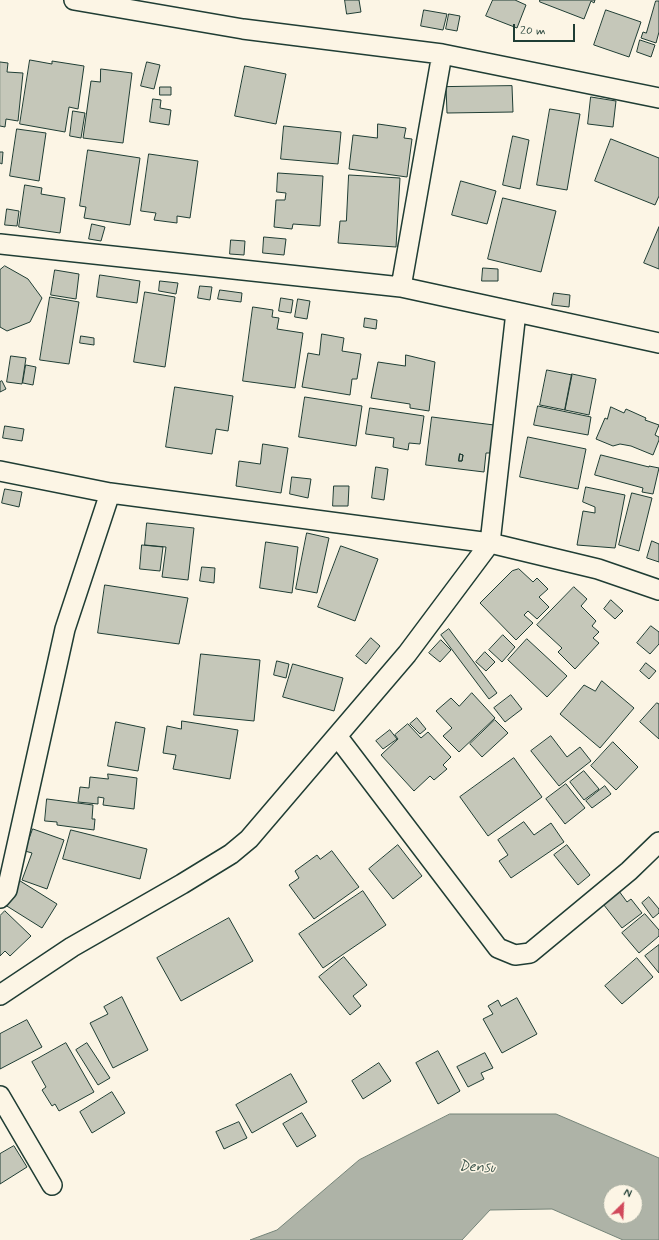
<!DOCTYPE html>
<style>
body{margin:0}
#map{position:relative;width:659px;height:1240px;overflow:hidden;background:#fcf5e5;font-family:Mynerve,sans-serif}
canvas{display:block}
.north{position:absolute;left:603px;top:1184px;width:40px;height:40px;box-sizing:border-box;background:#fcf5e5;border:1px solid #a4ab9e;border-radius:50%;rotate:24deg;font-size:11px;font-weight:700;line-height:16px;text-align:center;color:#1f3d34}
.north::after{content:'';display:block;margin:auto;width:14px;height:18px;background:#d1495b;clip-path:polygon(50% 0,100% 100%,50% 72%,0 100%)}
.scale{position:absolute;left:513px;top:24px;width:62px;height:18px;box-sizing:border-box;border:2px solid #1f3d34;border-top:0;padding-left:5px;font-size:12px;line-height:14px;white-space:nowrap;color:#1f3d34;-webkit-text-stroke:3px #fcf5e5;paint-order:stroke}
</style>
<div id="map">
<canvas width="659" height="1240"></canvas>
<div class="north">N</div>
<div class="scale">20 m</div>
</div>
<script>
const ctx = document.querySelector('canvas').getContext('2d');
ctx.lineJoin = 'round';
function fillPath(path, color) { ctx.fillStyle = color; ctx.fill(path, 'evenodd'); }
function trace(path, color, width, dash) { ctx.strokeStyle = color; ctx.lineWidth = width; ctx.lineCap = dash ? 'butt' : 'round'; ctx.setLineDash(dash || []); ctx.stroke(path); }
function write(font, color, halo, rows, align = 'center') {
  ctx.font = font + ' Mynerve,sans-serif'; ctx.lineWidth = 3; ctx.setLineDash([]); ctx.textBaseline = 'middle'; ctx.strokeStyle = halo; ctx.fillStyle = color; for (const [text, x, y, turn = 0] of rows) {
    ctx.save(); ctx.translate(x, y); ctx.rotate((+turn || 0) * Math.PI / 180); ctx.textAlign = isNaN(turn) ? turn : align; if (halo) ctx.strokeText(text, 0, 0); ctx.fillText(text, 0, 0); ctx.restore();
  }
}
const water = new Path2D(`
 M450,1114H556L659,1158V1240H623L552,1209L490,1210L462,1240H250L277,1230L359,1160ZM611,1192H635V1216H611Z`);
const building = new Path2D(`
 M345,0H359L361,12L347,14Z
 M493,0H515L526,5L517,28L486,16Z
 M540,0H595L594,3L591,1L584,19L540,2Z
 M656,1H659V32L656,43L641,38L643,32L646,33Z
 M424,10L447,14L443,30L421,26Z
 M606,10L641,22L629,57L594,45Z
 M449,14L460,16L457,31L446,29Z
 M640,40L655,45L651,57L637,52Z
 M30,60L52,64V61L84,66L78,109L69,107L65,132L20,124Z
 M0,62L8,63L7,72L23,73L18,121L6,119L5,127L0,126Z
 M147,62L160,65L154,89L141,86Z
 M245,66L286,74L276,124L235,116Z
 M101,69L132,73L123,143L83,138L91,81L100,82Z
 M512,86L513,112L447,113L446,87Z
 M160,87H171V95H160Z
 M591,97L616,101L613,127L588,124Z
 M153,99L161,100L160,108L171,110L169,125L150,122Z
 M550,109L580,114L567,190L537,185Z
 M73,111L85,113L81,138L70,136Z
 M378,124L406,128L404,138L412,139L407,177L349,169L353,135L377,138Z
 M284,126L341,132L338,164L281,159Z
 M17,129L46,133L39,181L10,176Z
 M513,136L529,140L520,189L503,185Z
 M611,139L659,158V196L655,205L595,181Z
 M88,150L140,158L130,225L84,218L86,207L80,206Z
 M0,152H3L2,164L0,163Z
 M149,154L198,161L190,218L177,216V223L154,220L156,213L141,211Z
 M278,173L323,176L320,226L293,224L292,229L274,227L276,200H285L286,193L277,192Z
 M349,175L400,178L396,247L338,243L340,221H346Z
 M461,181L496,191L487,224L452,215Z
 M25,185L42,188L41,194L65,198L60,233L19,227Z
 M503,198L556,211L541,272L488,259Z
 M7,209L19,211L17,226L5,225Z
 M92,224L105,227L101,241L89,239Z
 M659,227V269L644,263Z
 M264,237L286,239L284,255L263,253Z
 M231,240L245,241L244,255L230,254Z
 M5,266L28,279L42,298L30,322L7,331L0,327V270Z
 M483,268L498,269V281H482Z
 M55,270L79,274L76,299L51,295Z
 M100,275L140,281L137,303L97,297Z
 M160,281L178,283L176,294L159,291Z
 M200,286L212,287L210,300L198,298Z
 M220,290L242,293L241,302L218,299Z
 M145,292L175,297L165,367L134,362Z
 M554,293L570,295L569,307L552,305Z
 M50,297L79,302L69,364L40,360Z
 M281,298L293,300L291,313L279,311Z
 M298,299L310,301L307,319L295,317Z
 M253,307L273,310L272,317L279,318L277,329L303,333L295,388L243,381Z
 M365,318L377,320L376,329L364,327Z
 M322,334L344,338L342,351L361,354L357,379H352L350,395L302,387L308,353L319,355Z
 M81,336L94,338V345L80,343Z
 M406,355L435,362L429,411L410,408V404L371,398L378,362L405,366Z
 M11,356L26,358L22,384L7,382Z
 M26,365L36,367L33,385L23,383Z
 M547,370L572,375L565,410L540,405Z
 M572,374L596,379L589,415L565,410Z
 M2,381L6,389L0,392V382Z
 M175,387L233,396L228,431L216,429L212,454L166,447Z
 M305,397L362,406L356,446L299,437Z
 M538,406L591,417L588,435L534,425Z
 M611,407L624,413L626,409L646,418L645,420L659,425L655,435L659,437V440L653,455L631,446L620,444L613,446L596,439L605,418L607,419Z
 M370,408L424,416L420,444L409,443L408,450L393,447L394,438L366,434Z
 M432,417L494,425L490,453H486L484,472L426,465ZM460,454L463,455L462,461H459Z
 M5,426L24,429L22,441L3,438Z
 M528,437L586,449L578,489L520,477Z
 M263,444L288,448L281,493L236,486L239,461L260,464Z
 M460,454L463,455L462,461H459Z
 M601,455L649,467V466L659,468L653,494L642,492L643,488L595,475Z
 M376,467L388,469L384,500L372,498Z
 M292,477L311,479L308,498L290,494Z
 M334,486H349L348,506H333Z
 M586,487L625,495L615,548L577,545L583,511L595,513V507L583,502Z
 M5,489L22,492L19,507L2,503Z
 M632,493L652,498L639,551L619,545Z
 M147,523L194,528L188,580L162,577L166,547L145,545Z
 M307,533L329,538L317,593L296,589Z
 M652,541L659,544V562L647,558Z
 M266,542L298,547L292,593L260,588Z
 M142,545L163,547L160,571L140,569Z
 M341,546L378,559L355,621L318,607Z
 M202,567L215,568L214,583L200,581Z
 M519,569L533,582L537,578L548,589L539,597L549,607L537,619L528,611L524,615L533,623L516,640L480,603L512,571Z
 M105,585L188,598L179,644L98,633Z
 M574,587L587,599L581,606L596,621L592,626L599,632L593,638L599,643L575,669L558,652L562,648L537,625Z
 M611,600L623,611L615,619L604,609Z
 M651,626L659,632V644L650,654L637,643Z
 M449,629L497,693L489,699L441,635Z
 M503,635L515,647L502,662L489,650Z
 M371,638L380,646L366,664L356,656Z
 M527,639L567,676L547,697L508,660Z
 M441,640L451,650L440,662L429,653Z
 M485,652L495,662L486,671L476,662Z
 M201,654L260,660L254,721L194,715Z
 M277,661L289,664L286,678L274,675Z
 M646,663L656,671L649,679L640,671Z
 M293,664L343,678L334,711L283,697Z
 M602,681L634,708L600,748L560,714L584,685L595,691Z
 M472,693L495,718L459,752L443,736L452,728L436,711L451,698L459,706Z
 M511,695L522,709L505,722L494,708Z
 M657,703L659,704V739L640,722Z
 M417,718L426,729L420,734L410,724Z
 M495,720L508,733L482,757L470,744Z
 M182,721L238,730L230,779L173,769L176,755L163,753L167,726L181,729Z
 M116,722L145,728L138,771L108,766Z
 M408,724L421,738L428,732L451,757L443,765L447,769L434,780L430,776L414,791L381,755L398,739L395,735Z
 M390,730L397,739L383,749L376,741Z
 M551,736L567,757L580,747L591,761L559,786L531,751Z
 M613,742L638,767L616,790L591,766Z
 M514,758L542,797L488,836L460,797Z
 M584,771L599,789L584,800L570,782Z
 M108,774L137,778L134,809L103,805L104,798L98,797V804L78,802L80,787L89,788L90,777L108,779Z
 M566,784L585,808L565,824L546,799Z
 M605,786L611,794L592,808L586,801Z
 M47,799L93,805L92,819H95L94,830L57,825V822L45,821Z
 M524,822L534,835L551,823L564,842L511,878L499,861L508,855L498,840Z
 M33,829L64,840L47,889L22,880L32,853L25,851Z
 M71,830L147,849L140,879L63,859Z
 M398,845L422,876L393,899L369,869Z
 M567,845L590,875L578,885L554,855Z
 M332,851L359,887L314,919L289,885L299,878L295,871L317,855L320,859Z
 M17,879L57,904L42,928L2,903Z
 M616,887L627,902L631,899L642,913L622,928L600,900Z
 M363,891L386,925L323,968L299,934Z
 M649,897L659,909V913L653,918L642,903Z
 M5,911L31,936L10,956L5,951L0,956V916Z
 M645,914L659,930V936L639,953L622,933Z
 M229,918L253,961L181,1001L157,958Z
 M659,945V973L645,956Z
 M344,957L367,985L353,996L361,1006L350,1015L319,977Z
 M637,958L653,977L622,1004L605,986Z
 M122,997L148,1050L113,1068L90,1023L108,1014L104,1007Z
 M517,998L537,1034L502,1053L483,1019L493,1014L488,1006L498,1000L501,1006Z
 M27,1020L42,1047L0,1069V1034Z
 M66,1043L94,1092L59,1111L55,1104L52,1106L42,1090L46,1087L32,1062Z
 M87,1043L110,1078L98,1085L76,1050Z
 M438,1051L460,1091L438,1104L416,1063Z
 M485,1053L493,1068L481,1073L484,1079L468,1087L457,1067Z
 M379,1063L391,1081L363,1099L352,1081Z
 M291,1074L307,1102L252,1133L236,1105Z
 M112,1092L125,1113L92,1133L80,1112Z
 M302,1113L316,1136L297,1147L283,1124Z
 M239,1122L247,1138L224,1149L216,1132Z
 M14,1146L27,1167L0,1184V1154Z`);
const minor = new Path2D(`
 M74,0L243,29L442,54L659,98
 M0,244L401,287L659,343
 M401,287L442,54
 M0,471L110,493L490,543L598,569L659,590
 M337,736L498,948L515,955L530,953L629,871L659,842
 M0,898L7,890L65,629L110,493
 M0,995L72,947L182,884L231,854L249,839L407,654L490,543L516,312
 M0,1096L52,1185`);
const waterNames = [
 ["Densu",477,1168,3]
];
fillPath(water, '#aeb3a7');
trace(water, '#758479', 1);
fillPath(building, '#c5c7b9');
trace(building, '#1f3d34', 1);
trace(minor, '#1f3d34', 22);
trace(minor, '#fcf5e5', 19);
write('italic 15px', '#435a51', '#fcf5e5', waterNames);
</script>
